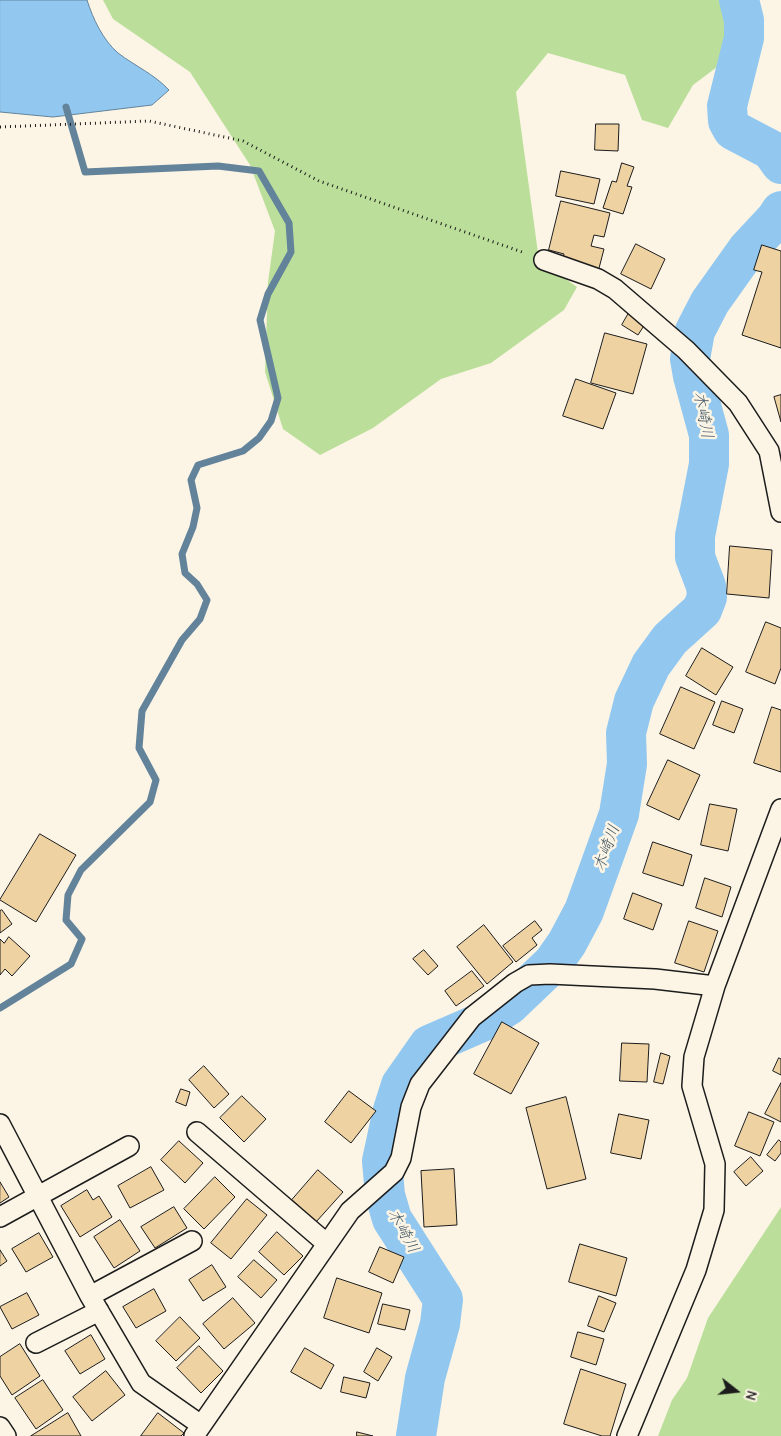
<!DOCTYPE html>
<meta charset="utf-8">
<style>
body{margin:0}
#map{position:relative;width:781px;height:1436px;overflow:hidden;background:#fcf5e5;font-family:"Comic Neue",sans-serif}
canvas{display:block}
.north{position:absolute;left:711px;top:1366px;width:50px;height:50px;-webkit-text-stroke:4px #fcf5e5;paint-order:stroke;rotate:106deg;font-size:14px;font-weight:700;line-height:20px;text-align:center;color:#1c1c1c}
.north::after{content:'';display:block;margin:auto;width:18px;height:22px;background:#1c1c1c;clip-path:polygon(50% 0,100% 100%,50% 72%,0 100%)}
</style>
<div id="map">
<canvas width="781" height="1436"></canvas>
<div class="north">N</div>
</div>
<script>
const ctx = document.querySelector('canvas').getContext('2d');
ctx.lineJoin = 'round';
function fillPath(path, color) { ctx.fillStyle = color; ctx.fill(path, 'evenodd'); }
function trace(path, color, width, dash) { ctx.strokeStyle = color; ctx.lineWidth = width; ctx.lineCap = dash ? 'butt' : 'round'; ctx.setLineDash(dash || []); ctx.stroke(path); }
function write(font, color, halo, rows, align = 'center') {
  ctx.font = font + ' "Comic Neue","Klee One",sans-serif'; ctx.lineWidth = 5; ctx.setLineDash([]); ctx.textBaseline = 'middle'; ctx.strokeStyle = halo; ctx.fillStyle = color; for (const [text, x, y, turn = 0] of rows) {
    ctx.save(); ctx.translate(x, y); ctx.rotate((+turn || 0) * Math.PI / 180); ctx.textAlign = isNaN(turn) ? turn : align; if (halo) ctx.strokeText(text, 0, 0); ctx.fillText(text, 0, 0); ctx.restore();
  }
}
const green = new Path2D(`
 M103,0H730L735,23L721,64L693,85L668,128L642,120L625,75L548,53L516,92L539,260L577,287L564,310L491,363L441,379L373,428L320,455L283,429L265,372L268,282L275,231L250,165L190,72L113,19Z
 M781,1207V1436H658L672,1400L687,1378L708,1318Z`);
const water = new Path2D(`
 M0,0H87C93,19 103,40 118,53C135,66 154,74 169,90L152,105L53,117L0,112Z`);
const stream = new Path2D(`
 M0,1008L71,964L82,939L66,920L68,895L81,870L150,802L156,780L139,748L142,711L182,640L200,619L207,600L197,584L185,573L182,554L193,527L197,508L191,480L198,465L243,451L259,438L271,421L278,398L260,320L268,294L291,252L289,223L259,171L218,166L85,172L66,107`);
const river = new Path2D(`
 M739,0L744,20V38L727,106L728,121L733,130L771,150L781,164
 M416,1436L425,1378L440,1324L443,1299L392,1219L385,1195L382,1161L393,1110L401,1085L429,1045L482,1022L509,1005L553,963L567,943L584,911L619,814L627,764L626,733L634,701L651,665L670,639L702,610L707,597L706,586L695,557V536L709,464V435L693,376L690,359L695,331L710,302L747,250L775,220L781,211`);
const building = new Path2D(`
 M596,124H619L618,151L595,150Z
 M622,163L634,167L627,186L632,187L623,214L603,208L612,181L616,182Z
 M561,171L600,179L594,204L556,196Z
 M561,201L610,213L604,237L594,235L591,246L604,249L598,272L562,261L564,254L549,250Z
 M636,244L665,259L651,289L621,274Z
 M762,245L781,251V348L742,335L762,272L754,270Z
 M630,311L647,321L638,335L622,325Z
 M605,333L647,344L633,394L591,383Z
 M576,379L616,393L603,429L563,416Z
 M781,395V422L774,397Z
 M730,546L772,550L769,598L727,594Z
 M766,622L781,628V668L775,684L746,672Z
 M702,648L733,667L716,695L686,676Z
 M681,687L715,702L694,749L660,734Z
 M722,701L743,709L734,733L713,725Z
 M772,707L781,710V772L754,763Z
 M668,760L700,775L679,820L647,805Z
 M710,804L737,809L728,851L701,845Z
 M40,834L76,855L36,922L0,900Z
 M653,842L692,855L683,886L643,873Z
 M705,878L731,887L722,917L696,908Z
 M633,893L662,904L653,930L624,919Z
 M2,910L12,924L0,933V911Z
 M535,921L542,930L532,938L537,945L516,962L503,946Z
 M689,921L718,931L704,972L675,963Z
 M484,925L513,962L487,984L457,947Z
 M9,937L30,956L12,976L5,969L0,975V939L4,943Z
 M424,950L438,966L428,975L413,959Z
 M472,971L484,986L456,1006L445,991Z
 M502,1022L539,1043L511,1094L474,1074Z
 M622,1043L649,1044L647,1082L620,1081Z
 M661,1053L670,1056L663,1084L654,1082Z
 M779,1058L781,1059V1075L773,1071Z
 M204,1066L229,1094L214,1108L189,1080Z
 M781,1083V1122L765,1114Z
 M181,1089L190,1092L186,1106L176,1102Z
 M349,1091L376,1111L351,1143L325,1122Z
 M242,1096L266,1119L244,1142L220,1118Z
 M566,1097L586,1179L547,1189L526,1108Z
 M749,1112L774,1122L760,1156L735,1146Z
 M619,1114L649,1120L641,1159L611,1153Z
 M779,1140L781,1142V1153L775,1161L767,1155Z
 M179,1141L203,1163L185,1183L161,1160Z
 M751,1157L763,1171L746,1186L734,1172Z
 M151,1167L164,1190L130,1208L118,1186Z
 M454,1169L457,1225L424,1227L421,1171Z
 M318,1170L343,1192L316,1222L292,1200Z
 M215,1177L235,1197L204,1229L184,1209Z
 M0,1182L9,1197L0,1203Z
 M87,1190L93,1200L99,1196L112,1217L80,1237L61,1206Z
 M247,1199L267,1215L231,1259L211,1243Z
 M174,1207L187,1228L155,1248L141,1227Z
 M120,1220L140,1251L114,1268L94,1237Z
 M277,1232L303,1256L284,1275L259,1252Z
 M39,1233L53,1257L26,1272L12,1249Z
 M580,1244L627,1258L616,1296L569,1282Z
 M380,1247L404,1257L393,1283L369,1272Z
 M0,1250L7,1261L0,1266Z
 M254,1260L277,1280L261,1298L238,1277Z
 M212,1265L226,1287L203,1301L189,1280Z
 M337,1278L382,1293L369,1333L324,1318Z
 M154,1289L166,1311L136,1328L123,1307Z
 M27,1293L39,1315L12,1329L0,1307Z
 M599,1296L616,1303L604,1332L588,1326Z
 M233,1298L255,1323L224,1349L203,1324Z
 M383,1304L410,1310L405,1330L378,1324Z
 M180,1317L200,1338L176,1361L156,1341Z
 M578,1332L604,1339L596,1365L571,1357Z
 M91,1335L105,1359L80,1374L65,1351Z
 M20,1344L40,1376L12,1395L0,1376V1357Z
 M199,1346L223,1371L201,1393L177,1368Z
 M305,1348L334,1365L321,1389L291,1372Z
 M377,1348L392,1357L378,1381L364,1372Z
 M581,1369L626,1384L610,1436H602L564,1424Z
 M106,1371L125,1395L92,1421L73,1397Z
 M344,1377L370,1383L366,1398L341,1392Z
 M43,1380L63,1410L36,1429L15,1398Z
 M68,1413L81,1436H31Z
 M158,1413L184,1433L181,1436H141Z
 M357,1432L373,1436H357Z`);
const path = new Path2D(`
 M0,127L149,121L243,141L319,181L525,253`);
const street = new Path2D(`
 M544,260L598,279L615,289L686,350L738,403L769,451L781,512
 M0,1124L90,1296L141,1383L201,1425
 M197,1132L326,1243
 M0,1217L129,1146
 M90,1296L192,1241
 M36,1343L99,1311
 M0,1427L6,1436
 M194,1436L350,1211L394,1172L401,1158L411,1107L420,1084L472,1017L515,983L529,975L550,974L655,979L715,986
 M627,1436L696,1270L714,1210L715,1164L692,1086L694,1057L715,986L781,809`);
const waterNames = [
 ["木崎川",703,415,79],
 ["木崎川",607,848,-70],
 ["木崎川",403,1231,61]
];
fillPath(green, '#bbdf9a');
fillPath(water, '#92c8f0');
trace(water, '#63839b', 1);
trace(stream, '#63839b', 7);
trace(river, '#92c8f0', 40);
fillPath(building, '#eed2a2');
trace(building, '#1c1c1c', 1);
trace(street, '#1c1c1c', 22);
trace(path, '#1c1c1c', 3, [1, 4]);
trace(street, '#fcf5e5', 19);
write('italic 16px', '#455866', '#fcf5e5', waterNames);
</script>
